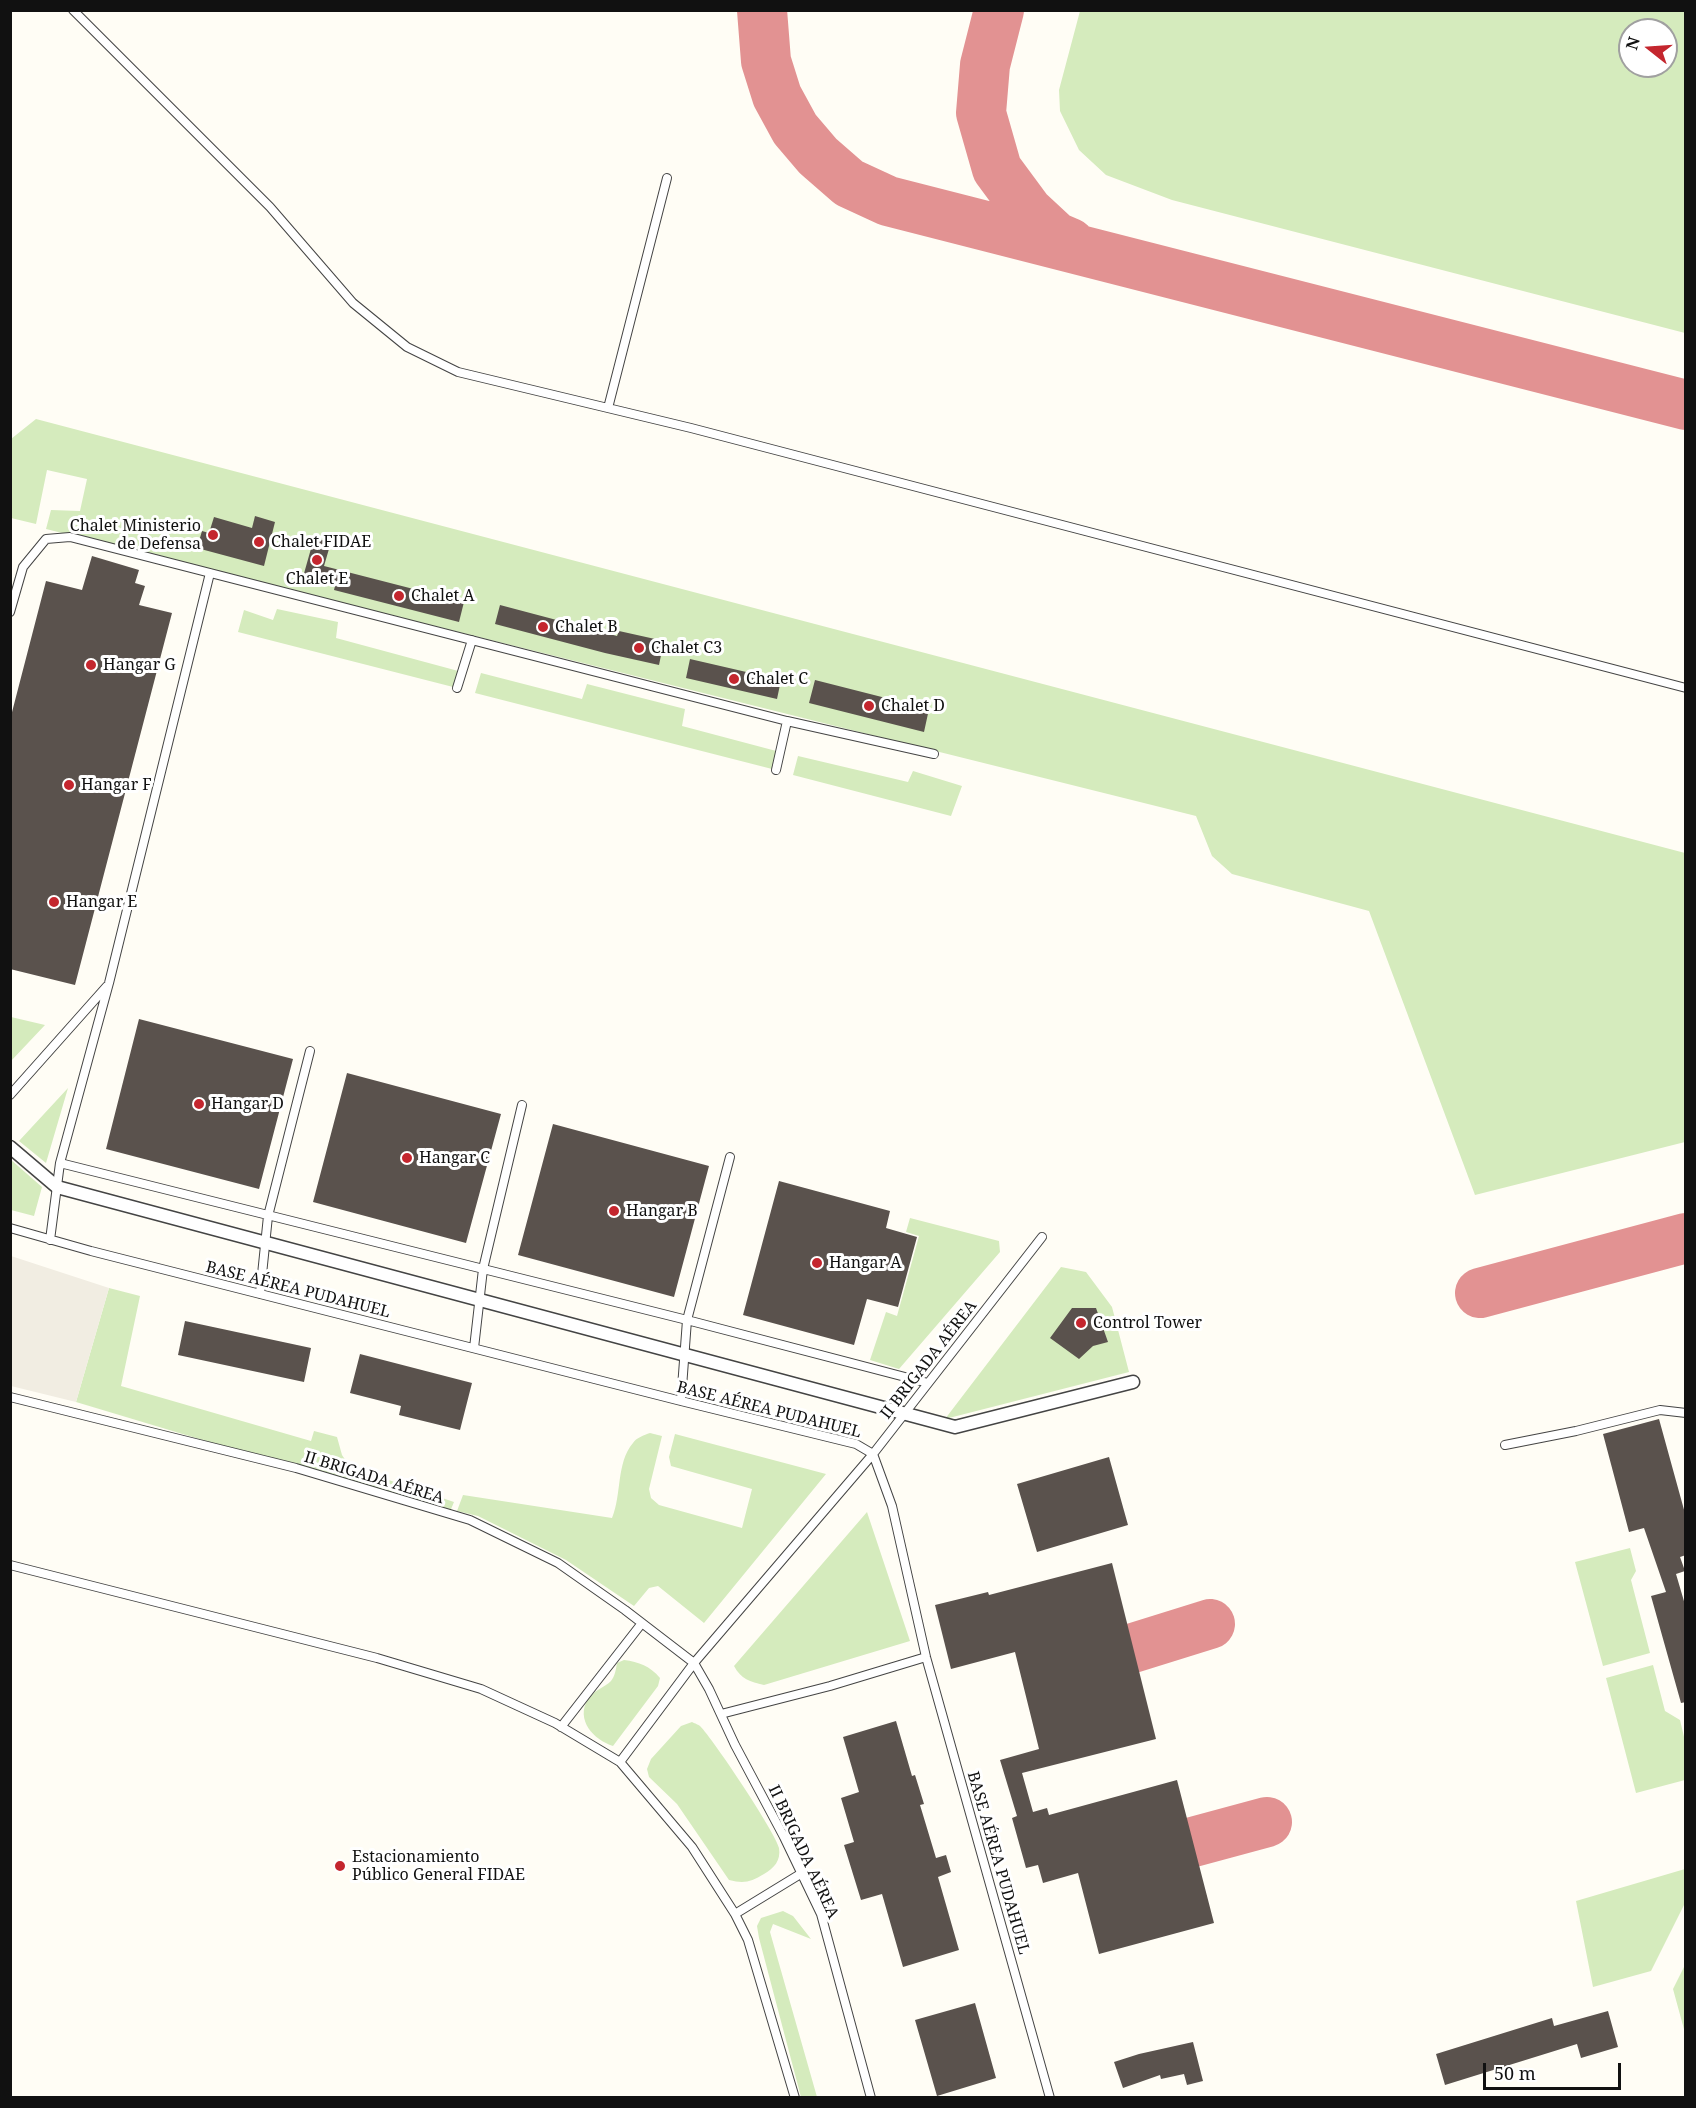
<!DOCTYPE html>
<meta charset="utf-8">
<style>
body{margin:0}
#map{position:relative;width:1696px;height:2108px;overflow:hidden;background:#fffdf5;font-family:"Noto Serif",serif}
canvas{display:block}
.frame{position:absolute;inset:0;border:12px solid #111;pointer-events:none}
.north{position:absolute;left:1618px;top:18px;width:60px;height:60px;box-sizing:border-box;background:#fff;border:2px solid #a0a0a0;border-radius:50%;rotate:287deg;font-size:16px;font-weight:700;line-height:24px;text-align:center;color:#111}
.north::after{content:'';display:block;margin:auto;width:21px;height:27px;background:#c4262e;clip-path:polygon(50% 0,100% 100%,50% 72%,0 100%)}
.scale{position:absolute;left:1483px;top:2063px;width:138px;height:27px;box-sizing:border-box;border:3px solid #111;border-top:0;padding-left:8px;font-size:18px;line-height:21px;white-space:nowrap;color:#111;-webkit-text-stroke:4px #fff;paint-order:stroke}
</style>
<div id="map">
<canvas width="1696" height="2108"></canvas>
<div class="frame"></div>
<div class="north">N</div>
<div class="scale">50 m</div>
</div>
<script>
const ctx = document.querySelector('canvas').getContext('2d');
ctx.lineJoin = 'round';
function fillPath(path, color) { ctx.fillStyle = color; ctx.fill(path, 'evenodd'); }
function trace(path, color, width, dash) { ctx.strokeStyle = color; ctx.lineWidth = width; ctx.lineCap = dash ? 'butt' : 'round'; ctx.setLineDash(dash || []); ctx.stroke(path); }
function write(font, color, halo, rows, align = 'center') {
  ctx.font = font + ' "Noto Serif",serif'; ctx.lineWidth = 6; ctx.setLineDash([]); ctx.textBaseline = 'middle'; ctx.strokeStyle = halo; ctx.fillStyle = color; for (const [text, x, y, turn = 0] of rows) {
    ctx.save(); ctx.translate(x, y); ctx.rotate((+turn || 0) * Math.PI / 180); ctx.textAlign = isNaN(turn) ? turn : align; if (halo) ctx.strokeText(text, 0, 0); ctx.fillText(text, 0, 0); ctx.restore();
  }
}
const green = new Path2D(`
 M1080,11H1685V333L1172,200L1106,175L1079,150L1060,111L1059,90ZM1630,30H1666V66H1630Z
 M36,419L1685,853V1142L1475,1195L1369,911L1232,874L1212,856L1196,816L46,529L51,510L80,511L87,479L47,470L36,524L11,518V439Z
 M277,609L338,622L336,638L462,672L457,688L238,632L244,610L273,620Z
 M481,673L582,699L587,684L685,709L682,726L780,752L776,770L475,693Z
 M798,756L908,782L913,771L962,786L951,816L793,775Z
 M11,1017L45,1025L11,1061L10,1017Z
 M68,1088L46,1163L19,1141Z
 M10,1159L42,1187L34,1216L11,1210Z
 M910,1218L999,1241L1000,1252L899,1369L870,1360L886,1312L897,1316L919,1236L906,1232Z
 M1061,1267L1086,1272L1112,1307L1129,1372L945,1419Z
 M109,1288L140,1296L121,1386L311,1441L314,1431L337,1437L342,1455L350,1467L454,1502L449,1514L76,1402Z
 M650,1433L662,1436L649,1489L651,1498L659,1505L742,1528L752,1489L671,1466L669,1457L675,1434L826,1474L704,1623L658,1586L649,1588L634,1606L566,1560L478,1516L457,1511L463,1495L612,1518C622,1494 616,1463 633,1443C636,1438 644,1435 650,1433Z
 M867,1512L910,1641L764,1685C750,1682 741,1679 734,1666Z
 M1630,1548L1636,1571L1631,1580L1650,1653L1603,1666L1575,1562Z
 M624,1660C639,1662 650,1666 660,1678L658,1686L613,1746C594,1740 575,1720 588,1699C593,1691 605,1687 611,1681C615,1676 616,1669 617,1663Z
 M1653,1665L1665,1711L1680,1720L1685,1741V1780L1636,1793L1606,1678Z
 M692,1722C696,1724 697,1724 700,1726C713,1739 776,1833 779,1848C781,1861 774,1868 764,1874C751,1882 744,1884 729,1880L677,1804L649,1777L647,1769L651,1759L681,1726Z
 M1685,1869V1903L1651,1971L1593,1987L1576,1901Z
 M783,1911L793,1916L811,1939L773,1924L770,1932L817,2097H801L759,1938L757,1926L761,1918Z
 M1685,1965V2033L1673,1989Z`);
const plaza = new Path2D(`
 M11,1256L109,1288L76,1402L11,1386Z`);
const taxiway = new Path2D(`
 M762,10L766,61L777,96L795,129L818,156L849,183L888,201L1686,405
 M999,10L985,65L981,113L997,169L1028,211L1056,237L1070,243
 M1480,1293L1686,1238
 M1133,1648L1210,1624
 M1193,1842L1267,1822`);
const building = new Path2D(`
 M255,516L275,522L264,566L197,548L202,531L209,533L214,517L252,528Z
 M314,538L331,542L324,566L464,602L459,622L334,590L335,586L303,577Z
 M92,556L139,570L135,583L145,586L139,605L172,613L75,985L10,969L11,716L46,581L82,590Z
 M500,605L617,636L619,631L664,641L659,665L605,653L495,624Z
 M690,659L781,680L777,699L686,678Z
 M815,680L929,709L924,732L809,703Z
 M139,1019L293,1059L259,1189L106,1149Z
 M347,1073L501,1114L466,1243L313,1202Z
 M553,1124L709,1166L674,1297L518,1255Z
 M779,1181L890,1211L886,1228L917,1237L898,1307L867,1299L854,1345L743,1315Z
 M1072,1308H1096L1108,1342L1093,1346L1079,1359L1050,1338Z
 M185,1321L311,1348L304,1382L178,1355Z
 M360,1354L472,1383L460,1430L399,1415L401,1406L350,1393Z
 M1659,1419L1686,1517V1555L1680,1557L1685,1571L1676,1574L1686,1608V1702L1681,1703L1651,1596L1666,1592L1644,1528L1629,1532L1603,1434Z
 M1109,1457L1128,1525L1037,1552L1017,1484Z
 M1112,1563L1156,1739L1022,1773L1033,1812L1047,1808L1049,1815L1177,1780L1214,1923L1099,1954L1078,1873L1043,1883L1038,1865L1026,1868L1012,1818L1017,1816L1000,1760L1039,1749L1015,1652L951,1669L935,1605L988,1592L989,1595Z
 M896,1721L912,1776L915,1775L924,1804L920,1805L936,1858L946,1855L951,1872L938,1877L959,1950L903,1967L882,1894L861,1900L844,1845L854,1842L841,1798L859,1792L843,1737Z
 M975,2003L996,2078L937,2096L915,2020Z
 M1608,2011L1618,2047L1581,2058L1577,2044L1445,2085L1436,2054L1552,2018L1554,2026Z
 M1193,2042L1203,2081L1187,2085L1184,2074L1161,2079L1160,2075L1123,2088L1114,2062L1139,2054Z`);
const service = new Path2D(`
 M73,10L270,207L353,303L407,347L458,372L691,428L1686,688
 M608,408L667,178
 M10,612L23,567L46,539L70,537L787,721L934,754
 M457,688L472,640
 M776,770L787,721
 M10,1095L107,986
 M60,1163L687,1320L928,1383
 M10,1228L91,1251L681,1401L856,1444L873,1454L892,1506L926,1657L1050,2098
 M50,1240L60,1163L109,983L210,573
 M260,1294L268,1216L310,1051
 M474,1348L483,1269L522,1105
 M10,1397L296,1468L470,1520L558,1563L625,1610L694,1663L709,1689L735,1745L784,1837L821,1914L871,2098
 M681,1401L687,1320L730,1157
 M1505,1445L1576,1431L1660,1410L1686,1413
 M10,1565L377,1658L481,1689L555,1723L620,1762L692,1847L735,1914L748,1940L795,2098
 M721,1714L830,1686L926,1657
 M561,1727L642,1623
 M620,1762L694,1663L873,1454L1042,1237
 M735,1914L802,1873`);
const pedestrian = new Path2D(`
 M10,1147L57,1187L955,1427L1133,1382`);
const markers = [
 [213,535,6,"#c4262e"],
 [259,542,6,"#c4262e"],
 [317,560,6,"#c4262e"],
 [399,596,6,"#c4262e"],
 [543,627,6,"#c4262e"],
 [639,648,6,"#c4262e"],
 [91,665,6,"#c4262e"],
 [734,679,6,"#c4262e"],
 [869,706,6,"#c4262e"],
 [69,785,6,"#c4262e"],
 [54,902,6,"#c4262e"],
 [199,1104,6,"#c4262e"],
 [407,1158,6,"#c4262e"],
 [614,1211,6,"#c4262e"],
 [817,1263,6,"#c4262e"],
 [1081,1323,6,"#c4262e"],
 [340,1866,6,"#c4262e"]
];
const poiNames = [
 ["Chalet Ministerio",201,526,"right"],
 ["de Defensa",201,544,"right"],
 ["Chalet FIDAE",271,542],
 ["Chalet E",317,579,"center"],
 ["Chalet A",411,596],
 ["Chalet B",555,627],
 ["Chalet C3",651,648],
 ["Hangar G",103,665],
 ["Chalet C",746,679],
 ["Chalet D",881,706],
 ["Hangar F",81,785],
 ["Hangar E",66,902],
 ["Hangar D",211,1104],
 ["Hangar C",419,1158],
 ["Hangar B",626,1211],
 ["Hangar A",829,1263],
 ["Control Tower",1093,1323],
 ["Estacionamiento",352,1857],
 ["Público General FIDAE",352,1875]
];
const streetNames = [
 ["BASE AÉREA PUDAHUEL",298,1290,14],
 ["II BRIGADA AÉREA",929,1360,-52],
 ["BASE AÉREA PUDAHUEL",769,1410,14],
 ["II BRIGADA AÉREA",374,1478,17],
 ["II BRIGADA AÉREA",803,1852,65],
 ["BASE AÉREA PUDAHUEL",998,1863,74]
];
fillPath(green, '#d5ebbd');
fillPath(plaza, '#f1ede2');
trace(taxiway, '#e29292', 50);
fillPath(building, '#5a524d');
trace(service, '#444', 10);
trace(pedestrian, '#444', 15);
trace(service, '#fff', 8);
trace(pedestrian, '#fff', 12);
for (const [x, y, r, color] of markers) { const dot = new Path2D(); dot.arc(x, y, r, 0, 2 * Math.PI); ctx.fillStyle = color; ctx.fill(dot); trace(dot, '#fff', 2); }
write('16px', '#111', '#fff', poiNames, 'left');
write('16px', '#111', '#fff', streetNames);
</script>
